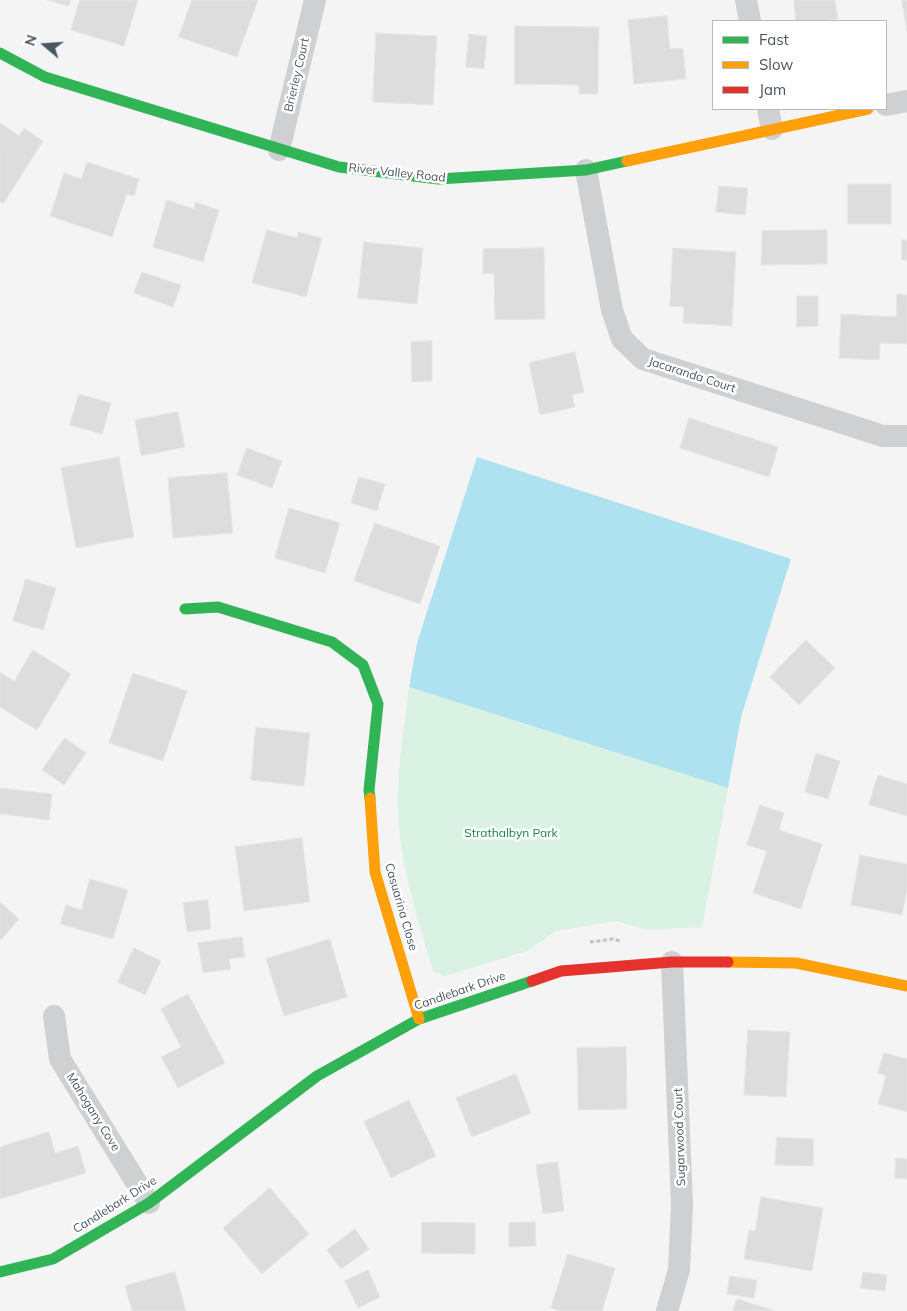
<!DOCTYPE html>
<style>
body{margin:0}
#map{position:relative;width:907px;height:1311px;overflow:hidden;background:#f4f4f4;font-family:Mulish,sans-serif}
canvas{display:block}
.legend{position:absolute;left:712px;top:20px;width:175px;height:90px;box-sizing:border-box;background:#fff;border:1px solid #b7bbc0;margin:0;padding:6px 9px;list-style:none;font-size:15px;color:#4a5661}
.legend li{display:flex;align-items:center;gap:10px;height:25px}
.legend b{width:25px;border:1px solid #b7bbc0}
.north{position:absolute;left:20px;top:20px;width:50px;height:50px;-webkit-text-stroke:4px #fff;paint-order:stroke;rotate:288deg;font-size:14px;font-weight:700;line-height:20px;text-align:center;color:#4a5661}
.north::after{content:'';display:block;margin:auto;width:18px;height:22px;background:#4a5661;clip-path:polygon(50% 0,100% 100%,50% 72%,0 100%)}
</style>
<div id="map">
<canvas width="907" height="1311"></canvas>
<ul class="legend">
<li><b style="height:6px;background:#30b455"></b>Fast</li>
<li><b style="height:6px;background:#ff9f0a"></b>Slow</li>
<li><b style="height:6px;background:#e5322d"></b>Jam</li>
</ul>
<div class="north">N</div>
</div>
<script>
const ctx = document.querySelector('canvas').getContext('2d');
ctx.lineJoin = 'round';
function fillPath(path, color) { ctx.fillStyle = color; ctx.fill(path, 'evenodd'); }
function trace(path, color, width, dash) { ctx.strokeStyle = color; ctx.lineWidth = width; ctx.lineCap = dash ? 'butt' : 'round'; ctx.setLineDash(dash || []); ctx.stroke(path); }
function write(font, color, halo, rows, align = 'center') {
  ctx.font = font + ' Mulish,sans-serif'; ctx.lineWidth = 5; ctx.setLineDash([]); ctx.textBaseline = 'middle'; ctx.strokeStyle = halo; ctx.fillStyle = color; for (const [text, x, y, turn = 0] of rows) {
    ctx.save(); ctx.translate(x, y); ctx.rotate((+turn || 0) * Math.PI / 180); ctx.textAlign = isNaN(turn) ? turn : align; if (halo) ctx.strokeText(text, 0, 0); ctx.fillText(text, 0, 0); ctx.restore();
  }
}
const green = new Path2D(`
 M409,687L728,788L702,927L647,930L616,921L556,931L527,951L445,976L433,971C420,927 406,883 400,837C394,788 403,735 409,687Z`);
const water = new Path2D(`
 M477,457L791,559L741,717L728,788L409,687L417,643Z`);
const building = new Path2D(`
 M47,0H71L69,6Z
 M80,0H138L124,46L71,30Z
 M192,0H258L237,57L179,37Z
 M794,0H835L838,19L818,21H796Z
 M902,0H907V31Z
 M667,16L670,49L683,48L686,79L634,84L628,20Z
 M515,26L599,27L598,94H579V85L515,84Z
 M376,33L437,36L433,105L373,102Z
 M469,34L487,36L484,69L466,67Z
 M0,123L19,136L24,128L43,141L3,204L0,201Z
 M87,162L139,179L134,196L127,194L112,237L50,216L64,173L81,179Z
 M848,184H891V224H848Z
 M719,186L748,188L745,215L716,212Z
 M167,200L194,209L195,202L219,210L203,262L153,247Z
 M267,230L297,238L298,232L322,238L306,297L252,283Z
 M827,230V264L761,265L762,231Z
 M902,240H907V260H902Z
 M364,242L423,248L417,304L358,298Z
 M544,248L545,319L495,320L494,273L483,274V249Z
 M673,248L736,252L732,326L683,323L684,307L670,306Z
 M142,272L181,285L173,307L134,293Z
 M897,294L907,295V344L880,343L879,360L839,358L841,314L896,317Z
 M797,296H818V326L797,327Z
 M432,341V381L412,382L411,342Z
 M575,352L584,392L572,395L575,407L540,415L529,363Z
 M79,394L111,403L102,434L70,425Z
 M178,412L185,447L141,456L135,420Z
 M689,418L778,447L769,477L680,448Z
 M247,448L282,461L272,488L237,475Z
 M119,457L134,537L76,548L61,468Z
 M227,473L233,533L173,538L168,478Z
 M359,477L385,484L377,511L351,503Z
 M289,508L340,523L325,573L275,558Z
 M375,523L440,546L420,604L354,581Z
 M26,579L56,588L43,630L13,621Z
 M806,640L835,668L799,705L770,677Z
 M33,650L71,674L37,730L0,707V672L14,681Z
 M133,673L187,691L163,761L109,743Z
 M256,727L310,733L304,786L251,780Z
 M65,738L86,753L64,785L42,770Z
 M816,753L840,761L828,799L805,792Z
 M878,775L907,784V816L869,805Z
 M0,788L52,794L49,820L0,814Z
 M760,805L784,813L779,830L822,844L801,909L753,893L767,851L747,845Z
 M302,838L310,902L244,911L235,847Z
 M860,855L907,864V889L902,915L851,905Z
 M90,879L128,890L113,939L60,924L66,905L81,910Z
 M208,900L211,929L187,932L183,903Z
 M0,902L19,919L0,941Z
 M242,937L245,957L229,959L231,969L203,973L198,943Z
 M330,939L347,997L284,1016L266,959Z
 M134,948L161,961L145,995L118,982Z
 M188,994L225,1063L178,1088L161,1057L181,1047L161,1009Z
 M748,1030L790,1032L786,1097L744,1095Z
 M626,1047L627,1109L578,1110L577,1048Z
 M884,1053L907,1059V1112L878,1104L886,1076L878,1073Z
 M516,1074L531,1113L472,1137L456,1098Z
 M409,1100L436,1156L391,1178L364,1122Z
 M49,1132L55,1153L78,1146L86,1173L0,1199V1147Z
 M777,1137L814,1139L813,1166L775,1165Z
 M896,1158L907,1159V1179L895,1178Z
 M558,1162L564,1211L543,1214L536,1165Z
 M270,1188L309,1234L262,1274L223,1228Z
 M761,1197L823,1208L812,1271L744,1259L749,1230L755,1231Z
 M422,1222L475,1223V1254L422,1253Z
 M535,1222L536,1246L509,1247V1223Z
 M355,1229L369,1249L341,1269L327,1250Z
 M568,1254L615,1268L602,1311H560L551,1308Z
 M368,1270L380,1297L358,1308L345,1281Z
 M175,1272L186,1311H132L125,1286Z
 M863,1272L887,1275L885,1291L861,1288Z
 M730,1276L757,1280L754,1298L727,1294Z
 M737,1299L775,1311H733Z`);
const path = new Path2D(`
 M590,942L613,939L621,941`);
const street = new Path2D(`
 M746,0L750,21
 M886,105L907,101
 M768,109L772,129
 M279,150L315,0
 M586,170L612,310L622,339L643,359L883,436H907
 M54,1016L60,1059L149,1203
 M667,1311L679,1270L682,1205L672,962`);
const fast = new Path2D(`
 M0,53L45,77L339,167L438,179L586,170L627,161
 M185,609L218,607L332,642L363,665L378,704L369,790L370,798
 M0,1272L53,1259L149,1203L317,1076L419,1019L532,981`);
const slow = new Path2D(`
 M627,161L868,109
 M370,798L375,872L419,1019
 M728,962L796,963L907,986`);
const jam = new Path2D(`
 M532,981L561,971L672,962H728`);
const streetNames = [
 ["Brierley Court",297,75,-77],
 ["River Valley Road",397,173,6],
 ["Jacaranda Court",692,375,18],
 ["Casuarina Close",401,907,74],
 ["Candlebark Drive",460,991,-19],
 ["Mahogany Cove",93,1112,58],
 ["Sugarwood Court",680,1137,-92],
 ["Candlebark Drive",115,1205,-32]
];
const parkNames = [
 ["Strathalbyn Park",511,833]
];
fillPath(green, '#d9f2e3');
fillPath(water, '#aee2f0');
fillPath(building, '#ddddde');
trace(building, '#e5e6e7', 1);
trace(path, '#bcc7c4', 3, [4, 2.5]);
trace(street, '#ced0d2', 22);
trace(fast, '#30b455', 11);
trace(slow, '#ff9f0a', 11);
trace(jam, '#e5322d', 11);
write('12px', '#4a5661', '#fff', streetNames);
write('12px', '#17864f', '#fff', parkNames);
</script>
